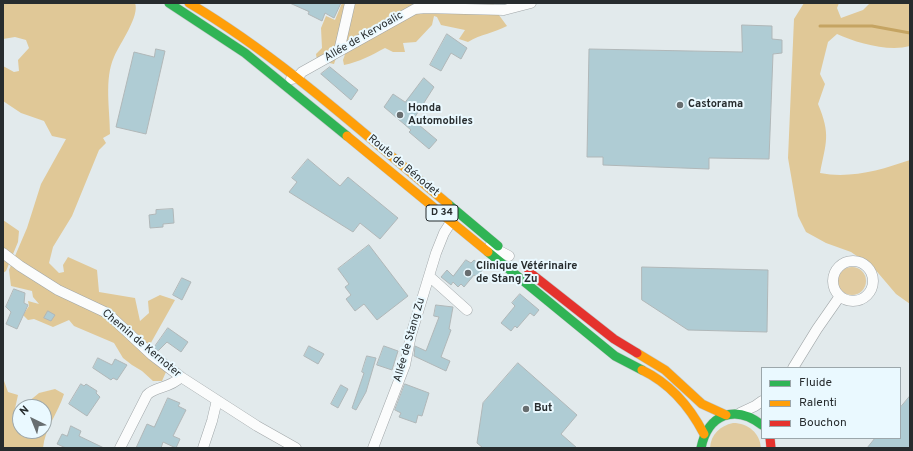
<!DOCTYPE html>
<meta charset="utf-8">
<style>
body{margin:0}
#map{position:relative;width:913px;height:451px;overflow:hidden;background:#e2eaec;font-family:Overpass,sans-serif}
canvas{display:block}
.frame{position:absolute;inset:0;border:4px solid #272c2e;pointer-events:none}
.legend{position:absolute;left:761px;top:367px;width:140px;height:72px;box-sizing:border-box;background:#eaf9ff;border:1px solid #9ca7ab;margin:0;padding:5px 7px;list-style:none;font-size:12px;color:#272c2e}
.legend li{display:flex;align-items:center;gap:8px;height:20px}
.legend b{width:20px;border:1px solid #9ca7ab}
.north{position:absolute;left:12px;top:399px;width:40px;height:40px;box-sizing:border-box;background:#eaf9ff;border:1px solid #9ca7ab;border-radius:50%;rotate:317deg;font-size:11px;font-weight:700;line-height:16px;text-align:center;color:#272c2e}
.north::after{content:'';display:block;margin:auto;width:14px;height:18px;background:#686e70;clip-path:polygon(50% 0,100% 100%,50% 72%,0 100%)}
</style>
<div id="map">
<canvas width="913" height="451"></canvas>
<div class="frame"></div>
<ul class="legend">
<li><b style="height:5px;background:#30b455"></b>Fluide</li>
<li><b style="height:5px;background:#ff9f0a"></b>Ralenti</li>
<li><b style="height:5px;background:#e5322d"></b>Bouchon</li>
</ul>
<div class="north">N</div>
</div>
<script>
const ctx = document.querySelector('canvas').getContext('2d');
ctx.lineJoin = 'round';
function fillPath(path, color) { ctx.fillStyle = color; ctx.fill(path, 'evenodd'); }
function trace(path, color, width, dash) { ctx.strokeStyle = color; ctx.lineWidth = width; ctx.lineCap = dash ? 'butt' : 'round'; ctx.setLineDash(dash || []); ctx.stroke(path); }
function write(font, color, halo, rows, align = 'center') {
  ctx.font = font + ' Overpass,sans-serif'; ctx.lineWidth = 4; ctx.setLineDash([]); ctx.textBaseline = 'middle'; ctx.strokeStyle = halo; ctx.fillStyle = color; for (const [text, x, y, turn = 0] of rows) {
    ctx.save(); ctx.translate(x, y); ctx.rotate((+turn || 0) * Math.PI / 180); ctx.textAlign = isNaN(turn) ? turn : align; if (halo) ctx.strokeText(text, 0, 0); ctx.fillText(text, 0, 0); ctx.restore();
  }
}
const green = new Path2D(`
 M838 281a14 14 0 1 1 28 0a14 14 0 1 1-28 0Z
 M733,423C748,423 760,433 761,448H710C711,434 720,426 733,423Z`);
const forest = new Path2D(`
 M3,3H135C140,16 120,43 114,57C104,79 110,110 110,134L103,138L106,143L99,150L72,216L53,247L49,263L59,273L64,272L63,265L68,257L97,270L99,292L135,298L140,321L149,313L148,301L160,295L175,300L148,348L166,372L162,381H153L142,371L132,365L123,358L114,343L74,326L69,320L53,327L34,319L28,320L23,315L29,306L28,301L39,304L33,297L32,291L11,286L9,270L27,228L41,184L66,139L52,136L44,121L21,113L3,101V66L14,72L19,71L18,60L29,48L26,40L15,37L3,39Z
 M342,3H494L493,7L507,26C494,33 481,34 468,42L459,39L465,30L441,25L437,17L434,16L432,25L416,42L403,43L405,52H393L385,48C372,55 359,62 344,65L343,60L348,46L337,55L334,64L317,60L316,54L322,48L321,28L326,16L335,20Z
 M804,3H839L837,8L841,18L863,10L870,3H910V46C889,52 856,43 837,34L828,42L820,74L825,84L818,104C831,135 826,142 820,173C850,179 881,170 910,160V304L896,294L873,267L851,252L826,243L806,232L798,216L788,158L794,19Z
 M3,220L19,231L18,242L6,271L3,273Z
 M3,378L8,392L18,395L14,413L20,409V431H44V407H22L39,393L55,389L64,394C58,413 45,428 43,448H3Z`);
const stream = new Path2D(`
 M820,26H872L910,33`);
const building = new Path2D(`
 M290,3H341L334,18L325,13L322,21L308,14L309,12Z
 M742,25L772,26V39L782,40V53L773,54L769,159L709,158V169L603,165V157H587L589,49L742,52Z
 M447,34L467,48L461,59L451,53L441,71L430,65Z
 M156,49L165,51L146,134L116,127L134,52L154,57Z
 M330,67L358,90L351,100L321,74Z
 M424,78L434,87L413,120L437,140L429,149L409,132L411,130L384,107L393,94L405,102Z
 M308,159L340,186L348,177L398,218L380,239L360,223L353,232L289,192L297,182L292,178Z
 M173,209L174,223L163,224V227L150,228L149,215L156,214V210Z
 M369,245L408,296L377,320L364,304L355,311L346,299L351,295L345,287L349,284L338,269Z
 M466,260L471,263L474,260L484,268L477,277L474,275L464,287L461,284L458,287L453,282L451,285L441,277L447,270L453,276Z
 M642,267L768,270L767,332L688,330L642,300Z
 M182,278L191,282L182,300L173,295Z
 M14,289L25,293L24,303L28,305L17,329L6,324L11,312L6,307Z
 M520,294L539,310L534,316L530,313L517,328L515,326L511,331L501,323L515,306L512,303Z
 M436,305L453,307L449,329L451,330L441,357L450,361L446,371L414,356L415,346L426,351L439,317L434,316Z
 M48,311L55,315L51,321L44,318Z
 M168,328L188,342L181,352L167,342L158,351L154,348Z
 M309,346L324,354L318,364L304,356Z
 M384,346L398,351L392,370L377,365Z
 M367,356L376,358L366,392L356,410L352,408L364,373L362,372Z
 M98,358L112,365L115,359L127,365L117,380L113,378L111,380L93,368Z
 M518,363L577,415L561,434L577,448H483L477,443L483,403Z
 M81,384L84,386L86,384L97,391L96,393L100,397L87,416L69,404Z
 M405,384L429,393L422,416L418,415L416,423L399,417L401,413L395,410Z
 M341,385L348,389L338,408L331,404Z
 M910,396V448H867L875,438H900V408Z
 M168,398L180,403L178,406L186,410L173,436L180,439L176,448L163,442L161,448H136L147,424L154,427Z
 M71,426L81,431L79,436L104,448H66L57,444L62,434L67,436Z`);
const street = new Path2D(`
 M339,51L350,3
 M291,79L297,78L302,72L415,9L426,8L504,10L531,3
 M490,246L509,256
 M3,253L20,266L58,290L107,313L152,355L181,377L257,426L296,448
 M833 281a20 20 0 1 1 40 0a20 20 0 1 1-40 0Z
 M429,276L467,310
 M793,368L817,329L840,296
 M740,413L755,406L762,401
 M120,448L147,395C155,386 169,389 181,377
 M203,448L212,421L217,400
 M373,448L405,365L411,335L436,253L444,233L451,222`);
const fast = new Path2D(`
 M169,3L245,53L347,136
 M448,204L498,246
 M488,252L615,356L642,370
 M701,448C708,414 735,404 762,425`);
const slow = new Path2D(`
 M189,3C283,59 364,134 448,204
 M347,136L488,252
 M637,353L665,370L702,404L726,415
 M642,370C669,383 690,407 704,434`);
const jam = new Path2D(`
 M529,272L614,339L637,353
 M770,438L771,448`);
const markers = [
 [680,105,4,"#686e70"],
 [400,115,4,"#686e70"],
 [468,273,4,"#686e70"],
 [526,409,4,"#686e70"]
];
const shields = [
 [442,213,32]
];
const shieldNames = [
 ["D 34",442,213]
];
const streetNames = [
 ["Allée de Kervoalic",364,37,-30],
 ["Route de Bénodet",403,166,40],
 ["Allée de Stang Zu",410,340,-74],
 ["Chemin de Kernoter",141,344,40]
];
const poiNames = [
 ["Castorama",688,105],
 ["Honda",408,109],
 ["Automobiles",408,122],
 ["Clinique Vétérinaire",476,267],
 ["de Stang Zu",476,280],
 ["But",534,409]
];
fillPath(green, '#e1cba0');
fillPath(forest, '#e0c897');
trace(stream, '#c5a462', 3);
fillPath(building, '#afccd4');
trace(building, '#b0b7b8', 1);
trace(street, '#a0a6a8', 11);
trace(fast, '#c1c6c6', 10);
trace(slow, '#c1c6c6', 10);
trace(jam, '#c1c6c6', 10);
trace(street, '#fbfcfc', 10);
trace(fast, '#30b455', 9);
trace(slow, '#ff9f0a', 9);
trace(jam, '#e5322d', 9);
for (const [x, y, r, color] of markers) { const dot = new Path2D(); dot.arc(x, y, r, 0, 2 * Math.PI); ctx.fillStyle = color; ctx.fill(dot); trace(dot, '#eaf9ff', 1.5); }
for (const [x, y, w] of shields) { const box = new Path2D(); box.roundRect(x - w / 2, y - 8, w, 16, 3); ctx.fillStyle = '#eaf9ff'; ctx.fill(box); trace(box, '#272c2e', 1); }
write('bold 10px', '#272c2e', null, shieldNames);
write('11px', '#272c2e', '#eaf9ff', streetNames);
write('bold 11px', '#272c2e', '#eaf9ff', poiNames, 'left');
</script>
